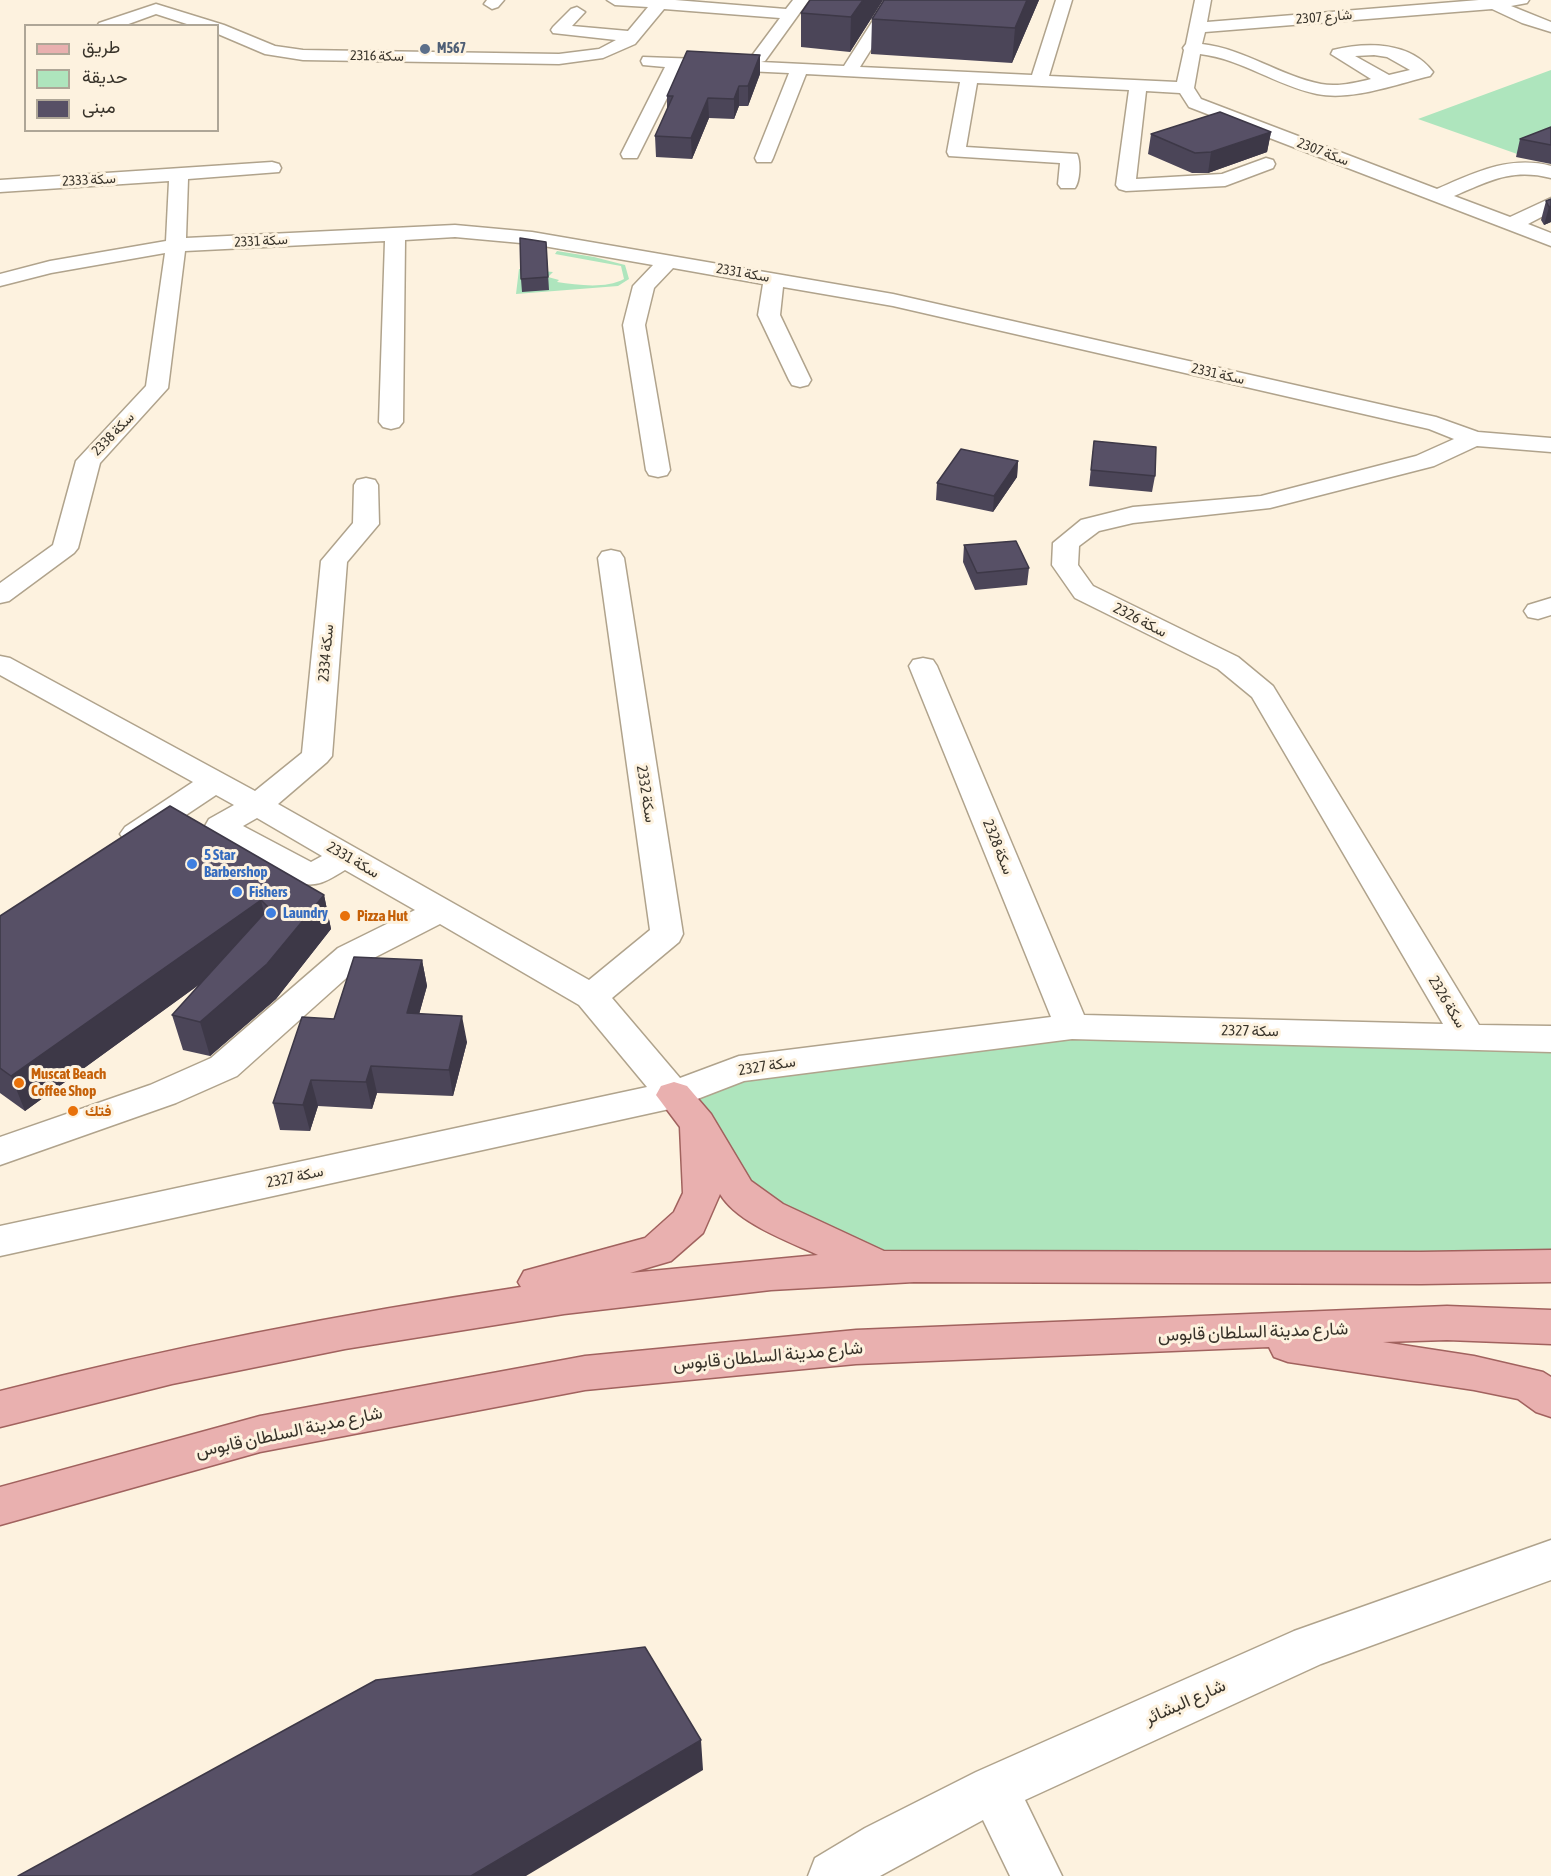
<!DOCTYPE html>
<meta charset="utf-8">
<style>
body{margin:0}
#map{position:relative;width:1551px;height:1876px;overflow:hidden;background:#fdf2df;font-family:"Asap Condensed",Vazirmatn,sans-serif}
canvas{display:block}
.legend{position:absolute;left:24px;top:24px;width:195px;height:108px;box-sizing:border-box;background:#fdf2df;border:2px solid #aea697;margin:0;padding:8px 10px;list-style:none;font-size:18px;color:#38332a}
.legend li{display:flex;align-items:center;gap:12px;height:30px}
.legend b{width:30px;border:2px solid #aea697}
</style>
<div id="map">
<canvas width="1551" height="1876"></canvas>
<ul class="legend">
<li><b style="height:8px;background:#e9b0af"></b>طريق</li>
<li><b style="height:16px;background:#aee5bd"></b>حديقة</li>
<li><b style="height:16px;background:#575066"></b>مبنى</li>
</ul>
</div>
<script>
const ctx = document.querySelector('canvas').getContext('2d');
ctx.lineJoin = 'round';
function fillPath(path, color) { ctx.fillStyle = color; ctx.fill(path, 'evenodd'); }
function trace(path, color, width, dash) { ctx.strokeStyle = color; ctx.lineWidth = width; ctx.lineCap = dash ? 'butt' : 'round'; ctx.setLineDash(dash || []); ctx.stroke(path); }
function write(font, color, halo, rows, align = 'center') {
  ctx.font = font + ' "Asap Condensed",Vazirmatn,sans-serif'; ctx.lineWidth = 6; ctx.setLineDash([]); ctx.textBaseline = 'middle'; ctx.strokeStyle = halo; ctx.fillStyle = color; for (const [text, x, y, turn = 0] of rows) {
    ctx.save(); ctx.translate(x, y); ctx.rotate((+turn || 0) * Math.PI / 180); ctx.textAlign = isNaN(turn) ? turn : align; if (halo) ctx.strokeText(text, 0, 0); ctx.fillText(text, 0, 0); ctx.restore();
  }
}
const green = new Path2D(`
 M1551,70V143L1520,155L1418,119Z
 M557,251L594,257L625,265L629,279L618,286L516,294L519,269L553,272L548,277L559,280L557,282C578,285 605,289 624,279L621,266L555,254Z
 M1070,1029L1551,1042V1253L881,1262L773,1211L681,1096L739,1072Z`);
const minor = new Path2D(`
 M487,0H504L498,7L492,9L484,4Z
 M607,0H675L786,9L793,0H809L765,61L761,62L844,66L886,0H902L860,67L1032,75L1056,0H1072L1049,76L1177,82L1184,50L1183,48L1186,44L1195,0H1211L1207,22L1479,0H1529L1527,3L1511,6L1551,22V32L1522,23L1492,9L1205,32L1202,44C1245,49 1280,76 1321,84C1337,87 1355,83 1371,79L1331,54L1333,50C1366,42 1410,41 1433,72L1430,76C1396,84 1353,101 1317,94C1277,86 1242,59 1200,54L1194,88L1201,99L1437,189C1474,173 1510,155 1551,166V178C1512,168 1489,181 1454,196L1510,217L1551,198V212L1528,224L1551,233V246L1189,107L1180,93L1146,91L1136,179L1222,174L1266,158L1273,160L1275,164L1273,168L1225,186L1126,191L1119,189L1116,185L1129,90L977,83L966,147L1077,154C1081,162 1080,181 1075,188H1061L1058,184L1060,163L949,156L947,152L960,82L806,74L773,158L771,162H757L755,158L789,73L682,68L637,158H623L621,154L665,67L643,65L641,61L643,57L756,61L751,57L780,18L664,9L635,44L603,58L559,64L303,60L265,54L218,34V26H193L156,14L123,26H97L99,23L156,4L224,25L275,46L303,50L559,54L599,49L616,40L553,33L551,30L553,27L571,9L577,7L585,12L572,26L628,31L648,7L615,5ZM1374,55L1387,57L1410,70L1389,75L1355,56Z
 M272,162L279,164L281,168L279,172L188,179L186,238L455,225L532,232L893,294L1436,417L1478,432L1551,438V452L1477,446L1434,466L1270,508L1133,523L1099,531L1079,546L1078,565L1093,586L1238,657L1273,686L1479,1025L1551,1026V1052L1072,1039L744,1081L674,1108L0,1256V1226L647,1087L579,1005L440,924L362,964L237,1076L176,1103L0,1165V1137L150,1085L211,1058L338,948L415,910L345,870C330,879 318,888 300,883L209,833L205,826L209,819L234,805L216,795L147,841L136,844L125,841L120,834L125,827L193,782L0,675V656L10,658L255,791L302,753L321,561L353,523L354,485L357,480L366,478L375,480L378,485L379,524L347,562L332,756L327,762L278,804L589,980L650,930L598,558L602,552L611,550L620,552L624,558L683,934L679,942L612,998L680,1078L739,1056L1051,1017L909,666L913,660L923,658L933,660L937,666L1084,1015L1443,1024L1252,697L1218,669L1075,598L1052,565L1053,543L1081,520L1133,507L1261,496L1416,456L1454,439L1429,429L893,306L783,287L780,315L811,380L808,385L800,387L792,385L789,380L758,315L763,284L673,268L654,288L645,325L670,470L667,475L658,477L649,475L646,470L623,325L633,286L653,265L532,244L455,237L405,240L403,422L399,427L391,429L383,427L379,422L385,241L185,251L168,388L100,463L78,548L74,553L9,601L0,603V583L53,545L76,461L146,386L165,253L51,273L0,286V274L50,261L166,241L169,181L0,192V180ZM257,818L322,856L311,862L243,826Z
 M1551,598V615L1538,619L1528,617L1524,611L1528,605Z
 M1551,1540V1580L1321,1664L1025,1800L1062,1876H1010L983,1820L880,1876H808L815,1858L865,1828L976,1772L1294,1631Z`);
const major = new Path2D(`
 M674,1082L687,1086L711,1114L751,1181L783,1204L884,1251L1421,1252L1551,1250V1282L1421,1284L914,1282L771,1290L564,1314L345,1349L172,1384L0,1427V1391C172,1347 346,1313 521,1287L518,1282L524,1271L645,1238L674,1212L683,1193L680,1127L656,1095L661,1086ZM720,1194C737,1223 788,1241 818,1255L630,1273L671,1261L703,1233Z
 M1447,1306L1551,1310V1344L1447,1340L1383,1342L1474,1356L1543,1372L1551,1377V1417L1536,1412L1518,1399L1474,1390L1288,1362L1274,1357L1269,1347L856,1364L585,1390L260,1452L0,1525V1487L260,1416L585,1356L856,1330Z`);
const wall = new Path2D(`
 M883,0L850,52L801,47V13Z
 M884,0H1039L1012,63L871,54L872,19Z
 M760,55V74L748,106H739L734,119L709,118L692,159L656,157L655,136L667,110V96Z
 M1551,127V164L1516,157L1520,139Z
 M1271,132L1267,152L1208,173H1192L1148,154L1151,134Z
 M1551,199V222L1544,225L1541,220L1546,201Z
 M546,242L549,290L522,292L521,279Z
 M1094,441L1155,476L1152,492L1089,486Z
 M1018,461L1017,477L993,512L936,500L937,483Z
 M964,545L1029,568L1027,585L975,590L963,562Z
 M324,895L331,929L276,999L210,1056L183,1050L172,1015L201,983L25,1111L0,1093V916Z
 M422,960L427,986L419,1014L467,1042L453,1096L377,1093L372,1109L318,1106L310,1131L280,1130L273,1103L334,1019Z`);
const shadedWall = new Path2D(`
 M863,0H883L850,52L851,17Z
 M1027,0H1039L1012,63L1015,28Z
 M760,55V74L748,106V86Z
 M739,86V106L734,119V99Z
 M708,98L709,118L692,159L691,138Z
 M1271,132L1267,152L1208,173L1211,152Z
 M1551,206V222L1544,225L1549,207Z
 M1018,461L1017,477L993,512L994,496Z
 M324,895L331,929L276,999L210,1056L200,1022Z
 M261,900L269,934L25,1111L11,1076Z
 M422,960L427,986L412,1040L407,1013Z
 M462,1016L467,1042L453,1096L449,1070Z
 M371,1066L377,1093L372,1109L366,1082Z
 M311,1080L318,1106L310,1131L303,1105Z
 M701,1740L703,1770L526,1876H471Z`);
const building = new Path2D(`
 M810,0H863L851,17L801,13Z
 M884,0H1027L1015,28L872,19Z
 M687,51L760,55L748,86H739L734,99L708,98L691,138L655,136L673,96H667Z
 M1220,112L1271,132L1211,152L1195,153L1151,134Z
 M1551,127V145L1520,139Z
 M1551,199V206L1549,207L1546,201Z
 M520,238L546,242L548,277L521,279Z
 M1094,441L1156,447L1155,476L1091,470Z
 M961,449L1018,461L994,496L937,483Z
 M1016,541L1029,568L977,573L964,545Z
 M170,806L324,895L267,964L200,1022L172,1015L269,908L261,900L11,1076L0,1068V916Z
 M354,957L422,960L407,1013L462,1016L449,1070L371,1066L366,1082L311,1080L303,1105L273,1103L302,1017L334,1019Z
 M645,1647L701,1740L471,1876H18L376,1680Z`);
const markers = [
 [425,49,6,"#5c6f8a"],
 [192,864,6,"#3f7fe0"],
 [237,892,6,"#3f7fe0"],
 [271,913,6,"#3f7fe0"],
 [345,916,6,"#e8710a"],
 [19,1083,6,"#e8710a"],
 [73,1111,6,"#e8710a"]
];
const farStreetnames = [
 ["2307 شارع",1324,17,-5],
 ["2316 سكة",377,56,1],
 ["سكة 2307",1323,152,21],
 ["سكة 2333",89,180,-3],
 ["سكة 2331",261,241,-3],
 ["سكة 2331",743,273,10],
 ["سكة 2331",1218,374,13],
 ["سكة 2338",113,434,-46]
];
const farServicenames = [
 ["M567",437,49]
];
const streetNames = [
 ["سكة 2326",1140,620,27],
 ["سكة 2334",326,653,-85],
 ["سكة 2332",646,794,81],
 ["سكة 2328",998,847,68],
 ["سكة 2331",353,860,30],
 ["سكة 2326",1447,1002,59],
 ["سكة 2327",1250,1031,1],
 ["سكة 2327",767,1066,-9],
 ["سكة 2327",295,1177,-12]
];
const shopNames = [
 ["5 Star",204,855],
 ["Barbershop",204,872],
 ["Fishers",249,892],
 ["Laundry",283,913]
];
const foodNames = [
 ["Pizza Hut",357,916],
 ["Muscat Beach",31,1074],
 ["Coffee Shop",31,1091],
 ["فتك",85,1111]
];
const nearStreetnames = [
 ["شارع مدينة السلطان قابوس",1253,1332,-2],
 ["شارع مدينة السلطان قابوس",768,1356,-5],
 ["شارع مدينة السلطان قابوس",289,1432,-12],
 ["شارع البشائر",1185,1702,-24]
];
fillPath(green, '#aee5bd');
trace(minor, '#b0a38c', 3);
trace(major, '#a1625e', 3);
fillPath(minor, '#fff');
fillPath(major, '#e9b0af');
fillPath(wall, '#4b4558');
fillPath(shadedWall, '#3d3847');
fillPath(building, '#575066');
trace(building, '#3d3847', 1.5);
for (const [x, y, r, color] of markers) { const dot = new Path2D(); dot.arc(x, y, r, 0, 2 * Math.PI); ctx.fillStyle = color; ctx.fill(dot); trace(dot, '#fdf2df', 2); }
write('14px', '#38332a', '#fdf2df', farStreetnames);
write('bold 14px', '#4e5e75', '#fdf2df', farServicenames, 'left');
write('15px', '#38332a', '#fdf2df', streetNames);
write('bold 15px', '#366cbe', '#fdf2df', shopNames, 'left');
write('bold 15px', '#c56008', '#fdf2df', foodNames, 'left');
write('18px', '#38332a', '#fdf2df', nearStreetnames);
</script>
